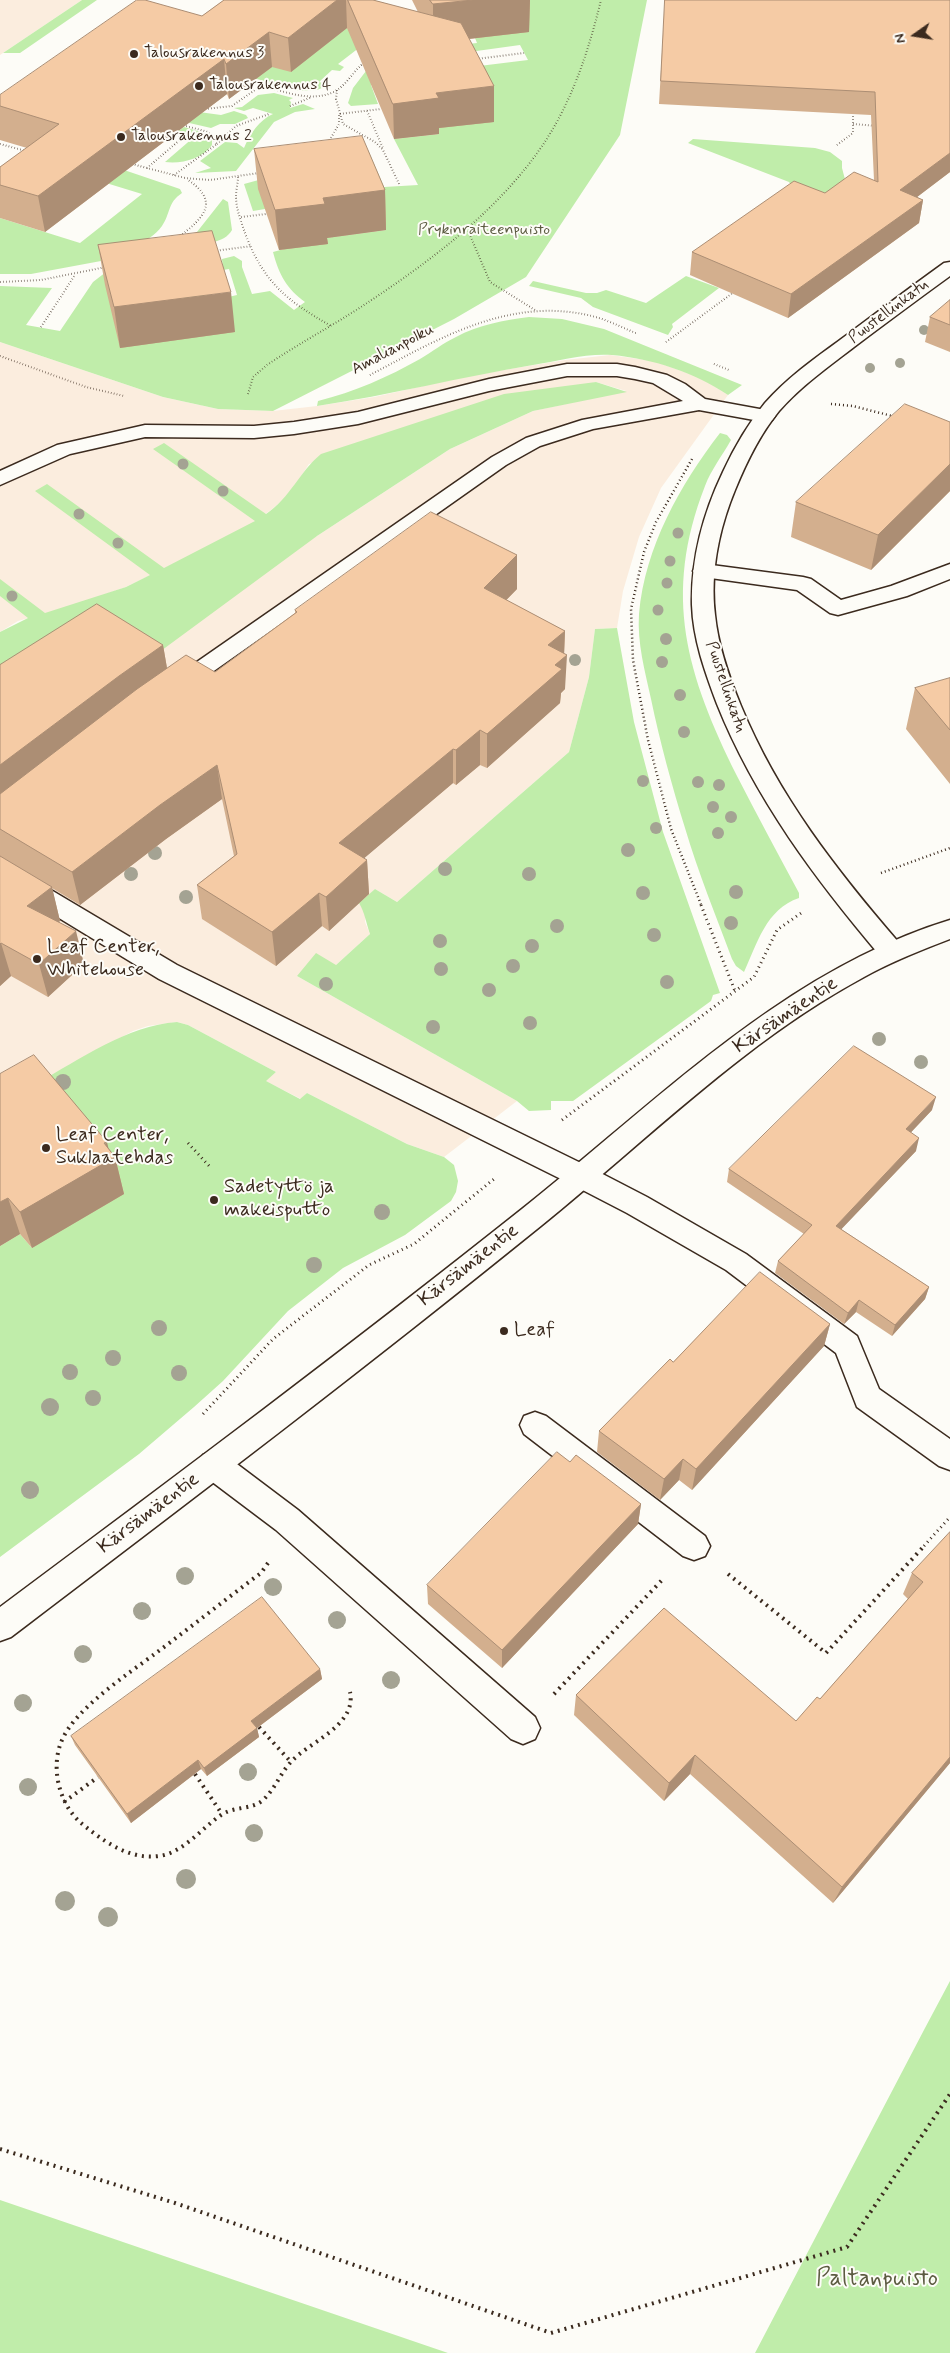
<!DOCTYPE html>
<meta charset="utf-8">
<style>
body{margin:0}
#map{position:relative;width:950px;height:2353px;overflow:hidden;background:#fdfcf7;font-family:Mynerve,sans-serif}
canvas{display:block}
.north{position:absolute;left:890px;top:10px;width:50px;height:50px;-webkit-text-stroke:4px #fdfcf7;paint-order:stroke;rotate:257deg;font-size:14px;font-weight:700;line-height:20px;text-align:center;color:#3b2a1e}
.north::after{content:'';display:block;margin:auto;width:18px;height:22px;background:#3b2a1e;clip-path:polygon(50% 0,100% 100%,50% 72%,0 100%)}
</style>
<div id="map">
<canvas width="950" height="2353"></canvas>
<div class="north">N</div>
</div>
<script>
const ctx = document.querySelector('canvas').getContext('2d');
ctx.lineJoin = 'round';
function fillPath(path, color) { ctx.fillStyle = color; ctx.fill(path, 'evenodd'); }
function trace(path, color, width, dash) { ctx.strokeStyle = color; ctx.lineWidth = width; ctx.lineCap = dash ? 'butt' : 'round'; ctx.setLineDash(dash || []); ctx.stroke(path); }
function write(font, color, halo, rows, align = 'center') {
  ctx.font = font + ' Mynerve,sans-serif'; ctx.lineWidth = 4; ctx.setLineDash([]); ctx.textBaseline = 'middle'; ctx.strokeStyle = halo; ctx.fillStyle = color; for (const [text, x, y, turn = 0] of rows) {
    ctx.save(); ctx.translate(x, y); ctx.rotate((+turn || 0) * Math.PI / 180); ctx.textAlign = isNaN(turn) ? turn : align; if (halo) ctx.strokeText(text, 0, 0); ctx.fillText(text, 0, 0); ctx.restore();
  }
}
const built = new Path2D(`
 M0,0H82L0,55Z
 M0,342L163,397L218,409L273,411L317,406L374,397L472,375L565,360L610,355L654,361L704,379L728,395L661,488L639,537L623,591L617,628L595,629L589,677L569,752L397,902L375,889L370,894L366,914L365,922L370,934L336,965L297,976L517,1101L444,1157L407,1144L307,1093L301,1099L265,1081L276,1072L188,1025L177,1022L148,1026L133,1031L37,1083L32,1248L20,1234L0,1246V683L317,536L450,449L533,411L626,391L596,382L309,464L289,495L271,510L244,529L126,587L68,607L18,621L0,632Z`);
const green = new Path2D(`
 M82,0H97L20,53H3Z
 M331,0L364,44L338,64L344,67L340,71L332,70L319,82L329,85L317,90L300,91L185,59Z
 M511,0H647L620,135L526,277L454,319L273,411L218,409L163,397L0,342V286L52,288L26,325L60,331L93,282L106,272L224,298L237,295L229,269L223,270L222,259L234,256L242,261V267L252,294L270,291L294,310L305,302C287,289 279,275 273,252L325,238L386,230L265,209L253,211L244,184L368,150L384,187L418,185L394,139L439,134L437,128L469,74L371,85L378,104L351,106L348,103L353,88L366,71L471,67L528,60L520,45L462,53L421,49L477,43L475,38Z
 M274,93L293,98L289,100L291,102L290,108L303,104L315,109L295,112L274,122L236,171L195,173L211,168L200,161L225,142L237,143L244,148C250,134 259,120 273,114L253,108L244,111L234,108L242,107L258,95Z
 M234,111L246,115L248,118L235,124H220L211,128L185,122L199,112L221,115Z
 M184,127L201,132L212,139V145C202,159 182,164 165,162L194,137L178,131Z
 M693,139L815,148L830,152L842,161V168L847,187L835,204L794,189L789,182L688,143Z
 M77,154L180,189L182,193C167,203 171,213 162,226C149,244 123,250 103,258L101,261L31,274H0V218L80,243L142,194L93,179Z
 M223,199L228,202L232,230C224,244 205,243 190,244L193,237Z
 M686,276L719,288L672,324L673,327L668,335L593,307L581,298L529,286L533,281L586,293H597L606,290L646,303Z
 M529,317L562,319L604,329L742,385L728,395C693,372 654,359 612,355C587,353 558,361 533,365C461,377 390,395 317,406L318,401C354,392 388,377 420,359C432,352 443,343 456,337C478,325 504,320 529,317Z
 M596,382L627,392L533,411L450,449L317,536L154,656L0,683V632L28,618L0,596V579L45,613L126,587L150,575L35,491L47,484L164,568L255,521L153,449L164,443L266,514C291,497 299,472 321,454L504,394Z
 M720,433L727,435L731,440C722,456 711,470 705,486C662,596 687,675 737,776C757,815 778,854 799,893V898C766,909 757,944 744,972L736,966L732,959C716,916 698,872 685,828C672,786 660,742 651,699C645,671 637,643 639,614C645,547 680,485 720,433Z
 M617,628L634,722L663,832L720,993L713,995L711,1001L573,1101H551V1110L529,1111L517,1101L297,976L316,953L336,965L370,934C366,923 365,913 359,903L375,889L397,902L569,752L589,677L595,629Z
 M177,1022L188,1025L276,1072L266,1081L300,1099L307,1093L407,1144L444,1157L454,1165L458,1181L456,1192L451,1201L405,1235L343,1268L288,1311L223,1381L194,1407L139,1454L0,1557V1246L20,1234L32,1248L37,1083C81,1059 126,1026 177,1022Z
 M950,1981V2353H755L925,2028Z
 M0,2200L448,2353H0Z`);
const pathFar3 = new Path2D(`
 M476,59L524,53
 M249,81C274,88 312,106 337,90C348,83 354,70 365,62
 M337,90L336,99L343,124L375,142L383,150L400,186
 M290,106L312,97
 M205,109L232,106L262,85
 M367,111L383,148
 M853,124L876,126
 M328,143L339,124V114L381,109
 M0,144L26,151
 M217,144L236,126L269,114
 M837,145L853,133V111
 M132,164L185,178L210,180L259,173
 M147,168L181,139L175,130
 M174,175L217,144L208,132L182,125
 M238,177C238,183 236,190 236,196C236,209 241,221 245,233C264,283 286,300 331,326
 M241,217L266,214
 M467,228L490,282L535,310
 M180,236C204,218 220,201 188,180
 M214,251L252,246
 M0,282L41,280L106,267
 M41,327L75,275
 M666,342L734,292
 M0,356L86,387L124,396
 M714,364L729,370
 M370,375C440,338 510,296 592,316C608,320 623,328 638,334
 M248,394L253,377L267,365C298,344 332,326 364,305C437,257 517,197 559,118C579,80 591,41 601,0`);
const pathFar2 = new Path2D(`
 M831,404L853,406L896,417
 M692,459L656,522L644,552L631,609L633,660L648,740L671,829L702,907
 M881,873L950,848`);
const pathFar1 = new Path2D(`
 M701,905L735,991
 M562,1120L754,977L777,930L804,911
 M188,1143L211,1168
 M203,1414L273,1339L369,1265L414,1244L494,1179
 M924,1546L950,1517`);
const path = new Path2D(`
 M268,1563L261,1573C226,1599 191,1627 156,1653C128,1674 76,1708 62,1740C50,1767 59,1804 81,1823C103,1841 129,1860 159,1856C183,1853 202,1828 221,1815C234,1806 252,1810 263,1800C275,1789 280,1774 290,1763C308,1742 357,1726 350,1692
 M728,1574L826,1653L925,1545
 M554,1694L663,1579
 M259,1727L291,1762
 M195,1774L222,1814
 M64,1802L98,1777
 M0,2149L175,2203L551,2333L847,2247L950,2094`);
const lane = new Path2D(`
 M567,364H617L635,367L667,375L685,384L705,399L765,410L772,412L775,416L772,420L765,422L699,410L593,429L540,446L506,465L184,692L176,694L168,692L165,687L168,682L492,457L526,438L582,420L683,401L653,383L635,379L617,376H567L489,391L358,424L294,434L254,438L145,437L70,454L0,485V471L57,445L145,425L254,426L294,422L358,412L489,379Z
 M704,564L803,577L811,579L841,600L891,586L950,564V579L907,596L838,615L830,613L797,590L696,576L693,571L696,566Z
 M0,862L9,865L177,965L591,1168L647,1197L746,1254L857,1336L879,1389L950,1439V1470L939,1466L857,1407L836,1353L726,1270L627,1213L571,1184L159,979L0,882Z
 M535,1412L546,1416L705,1536L710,1546L705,1556L694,1560L683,1556L524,1434L520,1425L524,1416Z
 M214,1451L225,1455L298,1510L535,1717L540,1728L535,1739L523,1744L511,1739L276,1530L203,1475L199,1465L203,1455Z`);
const street = new Path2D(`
 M950,262V276C918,299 886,323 854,347C828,367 801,386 779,411C760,434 746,463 735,490C719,529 710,572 715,615C718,646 729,677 741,706C778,796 837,871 900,944L904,951L900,958L891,960L882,958C816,880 755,799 717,704C705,672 693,639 692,605C691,558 703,514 723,472C734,448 748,424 765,403C787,378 814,359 840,340C875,314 909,288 944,263Z`);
const secondary = new Path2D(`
 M950,920V939C921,950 891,962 864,977C745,1041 647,1140 542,1225C368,1366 190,1501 11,1637L0,1641V1607C176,1476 351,1345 522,1209C656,1103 783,971 950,920Z`);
const trees = [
 [924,330,5],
 [900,363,5],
 [870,368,5],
 [183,464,5.5],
 [223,491,5.5],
 [79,514,5.5],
 [678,533,5.5],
 [118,543,5.5],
 [670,561,5.5],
 [667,583,5.5],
 [12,596,5.5],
 [658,610,5.5],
 [666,639,6],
 [575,660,6],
 [662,662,6],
 [680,695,6],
 [684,732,6],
 [643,781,6],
 [698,782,6],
 [719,785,6],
 [713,807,6],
 [731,817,6],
 [656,828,6],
 [718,833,6],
 [628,850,7],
 [155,853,7],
 [445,869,7],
 [131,874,7],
 [529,874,7],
 [736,892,7],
 [643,893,7],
 [186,897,7],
 [731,923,7],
 [557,926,7],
 [654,935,7],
 [440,941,7],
 [532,946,7],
 [513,966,7],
 [441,969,7],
 [667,982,7],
 [326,984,7],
 [489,990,7],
 [530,1023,7],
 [433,1027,7],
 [879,1039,7],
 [921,1062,7],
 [63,1082,8],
 [382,1212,8],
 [314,1265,8],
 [159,1328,8],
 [113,1358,8],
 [70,1372,8],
 [179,1373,8],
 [93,1398,8],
 [50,1407,9],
 [30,1490,9],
 [185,1576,9],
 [273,1587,9],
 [142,1611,9],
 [337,1620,9],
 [83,1654,9],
 [391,1680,9],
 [23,1703,9],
 [248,1772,9],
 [28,1787,9],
 [254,1833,9],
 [186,1879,10],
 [65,1901,10],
 [108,1917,10]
];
const wall = new Path2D(`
 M224,0H373L418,12L412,0H530L529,32L469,39L494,86V122L439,128V134L394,139L347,28L291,72L272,67L229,99L227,94L45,232L0,218V167L27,148L0,140V95L202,16Z
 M665,0H950V172L917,197L923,200L919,223L788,318L690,275L692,252L874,180L871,115L659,104Z
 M254,149L385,190L386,230L327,238L328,244L279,250L258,189Z
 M98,245L235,332L120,348L105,285Z
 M950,300V352L925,342L930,317Z
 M950,422V491L871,570L791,537L796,502Z
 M517,589L506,600L565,631L564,653L565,689L561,693L560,703L487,768L480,765L456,785L453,783L364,858L367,860L369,894L329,931L322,926L276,966L202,919L197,885L234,856L222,799L166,839L80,905L52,888L60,921L59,922L84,964L48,997L11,976L0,986V665L163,645L167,668L215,672L295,613V610Z
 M950,678V784L906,729L915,688Z
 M0,1074L109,1149L115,1157L124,1194L32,1248L20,1234L0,1246Z
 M932,1110L911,1132L916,1151L841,1229L929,1287L925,1299L892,1336L856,1312L844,1324L775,1273L778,1261L804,1234L727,1182L729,1169Z
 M830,1324L824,1346L692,1490L679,1480L660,1500L597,1452L599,1431L673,1362Z
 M641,1504L638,1524L502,1668L428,1604L427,1585Z
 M950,1532V1763L833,1903L690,1774L664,1801L574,1715L576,1695L796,1721L820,1699L908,1599L903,1594L912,1573Z
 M320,1669L322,1679L257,1728L259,1737L207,1776L201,1769L131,1823L75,1745L71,1736Z`);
const shadedWall = new Path2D(`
 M337,0H346L347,28L291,72L288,38Z
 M473,0H530L529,32L433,43V4Z
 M269,32L272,67L229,99L226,64Z
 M224,59L227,94L45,232L38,196Z
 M494,86V122L439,128V134L394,139L393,104L436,93Z
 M950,153V172L896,213L900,190Z
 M385,190L386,230L327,238L328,244L279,250L275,210L323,198Z
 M923,200L919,223L788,318L791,294Z
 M231,292L235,332L120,348L114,307Z
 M950,464V491L871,570L878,535Z
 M517,555V589L484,623V588Z
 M565,631L564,657L567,655L565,689L561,693L560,703L487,768V734L548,645Z
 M163,645L169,680L0,806V765L119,676Z
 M480,730V765L456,785V750Z
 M453,749V783L342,877L339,843Z
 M217,765L222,799L166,839L80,905L72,872L160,805Z
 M367,860L369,894L329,931L326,897Z
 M52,887L60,921L36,940L27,906Z
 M319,893L322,926L276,966L272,932Z
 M76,931L84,964L48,997L39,964Z
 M1,943L11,976L0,986V944Z
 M936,1097L932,1110L902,1142L906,1129Z
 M919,1138L916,1151L833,1238L836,1226Z
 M107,1142L111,1159L115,1157L124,1194L32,1248L20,1212Z
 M8,1198L20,1234L0,1246V1202Z
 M929,1287L925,1299L892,1336L895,1325Z
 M859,1300L856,1312L844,1324L848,1313Z
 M830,1324L824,1346L692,1490L696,1469Z
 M683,1459L679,1480L660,1500L664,1479Z
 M641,1504L638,1524L502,1668V1650Z
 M320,1669L322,1679L257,1728L259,1737L207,1776L204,1768L251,1721Z
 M695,1755L690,1774L664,1801L669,1783Z
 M950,1757V1763L833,1903L842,1887Z
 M198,1760L201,1769L131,1823L127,1814Z`);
const building = new Path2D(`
 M137,0H145L202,16L224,0H337L288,38L269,32L226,64L224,59L38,196L0,185V167L59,124L0,106V95Z
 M348,0H373L461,23L494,86L436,93L439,98L393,104Z
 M430,0H473L433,4Z
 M665,0H950V153L900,190L923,200L791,294L692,252L794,181L825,193L854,172L878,182L875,92L661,81Z
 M362,136L385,190L323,198L325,204L275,210L254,149Z
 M212,231L231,292L114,307L98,245Z
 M950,300V325L930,317Z
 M905,404L950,422V464L878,535L796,502Z
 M431,512L517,555L484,588L565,631L548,645L567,655L555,665L562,669L487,734L480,730L456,750L453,749L339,843L367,860L326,897L319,893L272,932L197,885L237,854L217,765L160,805L72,872L0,829V794L137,689L186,655L215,672L297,612L295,610Z
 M97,604L163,645L119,676L0,765V665Z
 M950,678V730L915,688Z
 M0,856L52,887L27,906L76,931L39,964L1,943L0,944Z
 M854,1046L936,1097L906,1129L919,1138L836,1226L929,1287L895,1325L859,1300L848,1313L778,1261L812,1225L729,1169Z
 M34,1055L107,1142L104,1143L115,1157L20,1212L8,1198L0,1202V1074Z
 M760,1272L830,1324L696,1469L683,1459L664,1479L599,1431L670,1359L673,1362Z
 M557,1452L570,1462L576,1455L641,1504L502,1650L427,1585Z
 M950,1532V1757L842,1887L695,1755L669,1783L576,1695L664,1608L796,1721L817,1697L820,1699L923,1582L912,1573Z
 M262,1597L320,1669L251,1721L257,1728L204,1768L198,1760L127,1814L71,1736Z`);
const markers = [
 [134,54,5,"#3b2a1e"],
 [199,86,5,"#3b2a1e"],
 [121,137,5,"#3b2a1e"],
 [37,959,5,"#3b2a1e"],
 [46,1148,5,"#3b2a1e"],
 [214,1200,5,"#3b2a1e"],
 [504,1331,5,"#3b2a1e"]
];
const farPoinames = [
 ["Talousrakennus 3",144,54],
 ["Talousrakennus 4",209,86],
 ["Talousrakennus 2",131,137]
];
const farParknames = [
 ["Prykinraiteenpuisto",484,231]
];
const farStreetnames = [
 ["Puustellinkatu",889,312,-37],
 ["Amalianpolku",393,350,-28],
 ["Puustellinkatu",725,687,71]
];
const poiNames = [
 ["Leaf Center,",47,948],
 ["Whitehouse",47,971],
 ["Leaf Center,",56,1136],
 ["Suklaatehdas",56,1159],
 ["Sadetyttö ja",224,1188],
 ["makeisputto",224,1211],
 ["Leaf",514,1331]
];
const streetNames = [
 ["Kärsämäentie",786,1016,-34],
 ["Kärsämäentie",469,1266,-38],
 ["Kärsämäentie",149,1514,-37]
];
const nearParknames = [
 ["Paltanpuisto",877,2280]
];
fillPath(built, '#fbedde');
fillPath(green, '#c0edaa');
trace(lane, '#3b2a1e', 3);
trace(street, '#3b2a1e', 3);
trace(secondary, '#3b2a1e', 3);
trace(pathFar3, '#3b2a1e', 2, [0.5, 2.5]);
trace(pathFar2, '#3b2a1e', 2.5, [1, 3]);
trace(pathFar1, '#3b2a1e', 3, [1, 4]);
trace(path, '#3b2a1e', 4, [2, 5]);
fillPath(lane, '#fdfcf7');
fillPath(street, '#fdfcf7');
fillPath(secondary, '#fdfcf7');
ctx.fillStyle = '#a4a393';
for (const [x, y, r] of trees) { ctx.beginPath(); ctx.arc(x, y, r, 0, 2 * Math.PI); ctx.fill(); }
fillPath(wall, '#d3af8e');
fillPath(shadedWall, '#ac8e74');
fillPath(building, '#f5cba5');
trace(building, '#ac8e74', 1);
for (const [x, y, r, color] of markers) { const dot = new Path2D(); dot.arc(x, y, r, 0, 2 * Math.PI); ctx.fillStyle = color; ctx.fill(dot); trace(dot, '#fdfcf7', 2); }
write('16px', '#3b2a1e', '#fdfcf7', farPoinames, 'left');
write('16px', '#5c5b41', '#fdfcf7', farParknames);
write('16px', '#3b2a1e', '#fdfcf7', farStreetnames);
write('20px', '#3b2a1e', '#fdfcf7', poiNames, 'left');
write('20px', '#3b2a1e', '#fdfcf7', streetNames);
write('24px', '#5c5b41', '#fdfcf7', nearParknames);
</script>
